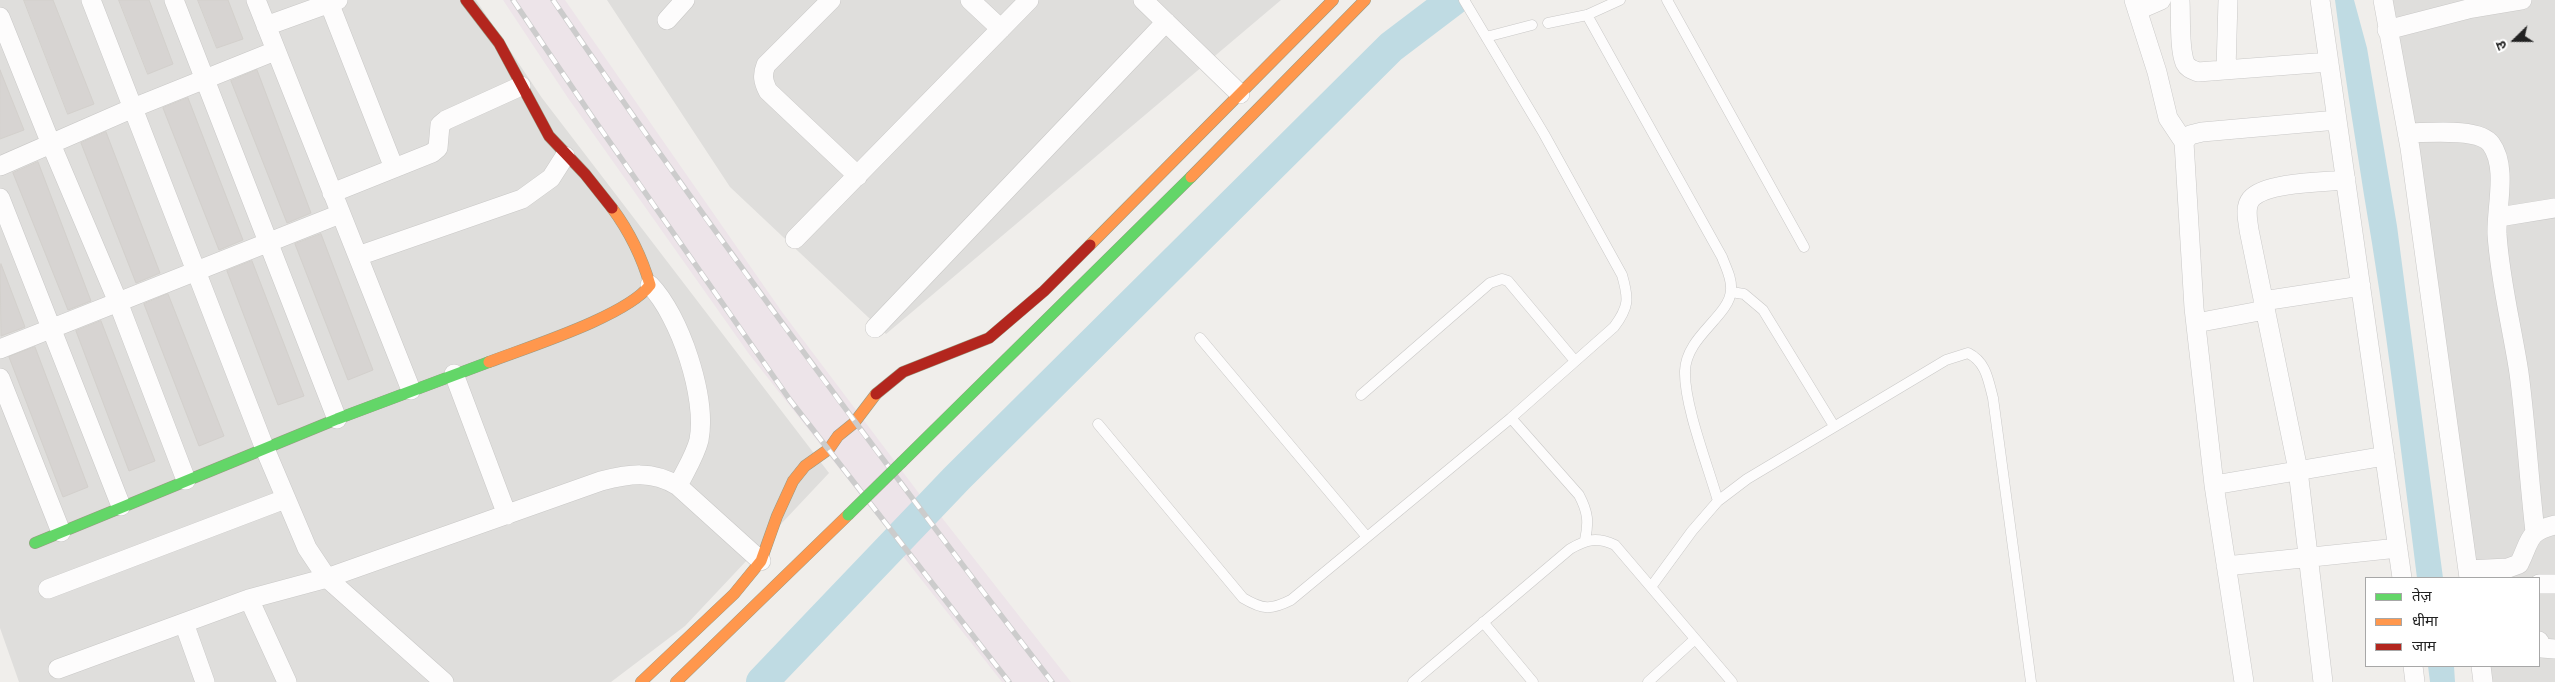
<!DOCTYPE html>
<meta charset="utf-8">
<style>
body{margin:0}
#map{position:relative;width:2555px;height:682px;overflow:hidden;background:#f0eeeb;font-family:Barlow,"Noto Sans Devanagari",sans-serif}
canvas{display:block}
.legend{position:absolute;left:2365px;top:577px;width:175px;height:90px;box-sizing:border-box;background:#fff;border:1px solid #a7a7a7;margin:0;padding:6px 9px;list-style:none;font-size:15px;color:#222}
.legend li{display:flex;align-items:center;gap:10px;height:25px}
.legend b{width:25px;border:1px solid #a7a7a7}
.north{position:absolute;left:2490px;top:15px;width:50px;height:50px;-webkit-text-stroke:4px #fff;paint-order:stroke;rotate:248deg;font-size:14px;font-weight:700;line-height:20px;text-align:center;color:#222}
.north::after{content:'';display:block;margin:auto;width:18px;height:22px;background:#222;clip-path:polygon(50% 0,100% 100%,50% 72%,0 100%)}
</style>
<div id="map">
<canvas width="2555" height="682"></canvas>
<ul class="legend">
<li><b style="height:6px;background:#63d668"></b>तेज़</li>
<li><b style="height:6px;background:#ff974d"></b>धीमा</li>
<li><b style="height:6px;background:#b3261e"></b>जाम</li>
</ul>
<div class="north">उ</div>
</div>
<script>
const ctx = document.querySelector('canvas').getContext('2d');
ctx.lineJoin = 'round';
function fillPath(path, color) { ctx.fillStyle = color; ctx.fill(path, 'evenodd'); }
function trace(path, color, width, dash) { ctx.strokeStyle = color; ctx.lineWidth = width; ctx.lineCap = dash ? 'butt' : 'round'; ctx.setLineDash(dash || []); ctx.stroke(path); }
const residential = new Path2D(`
 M0,0H476L542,98L829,473L685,626L611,682H19L0,628Z
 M607,0H1281L886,334L730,187Z
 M2390,0H2555V682H2483L2481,666H2539V578H2469Z`);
const industrial = new Path2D(`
 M503,0H565L782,312L921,496L887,529L749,354L568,98Z
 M938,514H939L1071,682H1002L902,555Z`);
const water = new Path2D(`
 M2335,0H2354L2367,48L2397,226L2443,578H2417C2401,450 2386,322 2364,195C2354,130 2343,65 2335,0Z
 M2428,666H2454L2455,682H2430Z`);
const river = new Path2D(`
 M762,682L957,478L1391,47L1453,0`);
const building = new Path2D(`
 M24,0H53L94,104L68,114Z
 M119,0H149L173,64L148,74Z
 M198,0H228L243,39L217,48Z
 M0,70L24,130L0,139Z
 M257,70L311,213L287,223L231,81Z
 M188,98L243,240L219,250L163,108Z
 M106,132L160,273L136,283L81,143Z
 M38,162L91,301L68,310L13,173Z
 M321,234L373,370L348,380L295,244Z
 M252,261L304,396L278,405L227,271Z
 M1,264L25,327L1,336L0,265Z
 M168,294L224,436L199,446L144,304Z
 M101,321L155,461L129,471L76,331Z
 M35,347L88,487L63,497L9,357Z`);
const lane = new Path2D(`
 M1667,0L1804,247
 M1587,15L1722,257C1726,268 1732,278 1731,290C1730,316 1686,336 1685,371C1684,405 1708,466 1718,501
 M1548,23L1587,15L1620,0
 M1486,37L1532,25
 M1731,292L1744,294L1763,310L1834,426
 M1200,338L1367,537
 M1361,395L1490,283L1502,279L1508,281L1575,361
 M1511,418L1579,495C1588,512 1589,522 1585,540
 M1098,424L1243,598C1263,610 1271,610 1291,600L1511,418L1614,327C1629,307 1629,299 1622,275L1544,134L1464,0
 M1651,587L1692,531L1718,501L1747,479L1946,360L1968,353C1986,362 1988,379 1993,398L2031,682
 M1483,622L1533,682
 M1413,682L1570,549C1587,539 1597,537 1615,545L1732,682
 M1648,682L1695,639`);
const street = new Path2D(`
 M91,0L265,449L307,548L327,578L444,682
 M174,0L337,419
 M256,0L411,390
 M328,0L394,168
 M831,0L766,65C762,75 763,81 768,91L858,176
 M970,0L1001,29
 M1143,0L1240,94
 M2134,0L2157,72L2168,118L2184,142
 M2180,0C2181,17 2179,49 2185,63C2188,69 2193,70 2198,72L2329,62
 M2320,0L2402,578
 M2383,0L2410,148L2469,578
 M2138,10L2161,0
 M0,17L51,144L118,302L186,480
 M667,20L685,0
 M266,26L338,0
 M2387,30L2468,9L2522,0
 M2226,70L2228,0
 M2407,133C2427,133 2479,127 2491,144C2508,167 2496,208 2497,234C2500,281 2512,327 2519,373C2526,426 2529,479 2535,532
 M0,166L133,108L275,51
 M332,193L432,153L438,148L440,125L446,120L521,86
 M0,198L121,506
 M2499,217L2555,208
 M795,239L1029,0
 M358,256L522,199L551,178L565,156
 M650,285C680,316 707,397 699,440C695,456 685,471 678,486
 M2263,301L2361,286
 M2196,323L2265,310
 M875,328L1166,22
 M0,349L340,214
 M454,374L507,515
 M0,378L61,532
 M2214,485L2385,456
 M2226,566L2398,548
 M2468,570L2508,568L2519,564C2531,541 2526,532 2555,525
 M2539,584H2555
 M48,589L285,499
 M249,599L287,682
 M184,623L205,682
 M2539,641L2542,648L2555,649
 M2413,666L2415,682
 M2481,666L2483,682
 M58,669L249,599L327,578L601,481C629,474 652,470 678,486L761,561
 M2244,682L2214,485L2194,308L2184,142L2190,135L2202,132L2337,120
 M2323,682L2298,470L2249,230C2248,220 2244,208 2251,199C2265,182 2324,182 2346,180`);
const fast = new Path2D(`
 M902,462L1191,177
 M35,543L337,419L489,362`);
const slow = new Path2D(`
 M1191,177L1365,0
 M1090,245L1333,0
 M489,362C528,347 627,316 650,285C642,257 629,231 612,208
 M641,682L734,594L761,561L777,516L793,481L805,466L829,449L838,436L854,423L876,394
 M676,682L848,515`);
const jam = new Path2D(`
 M466,0L499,43L549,136L585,174L612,208
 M876,394L903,372L989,338L1044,291L1090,245`);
const rail = new Path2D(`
 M513,0L593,118L790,400L1009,682
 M553,0C712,233 880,458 1052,682`);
const fastBridge = new Path2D(`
 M848,515L902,462`);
fillPath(residential, '#dfdedc');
fillPath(industrial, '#ede4e9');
fillPath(water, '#bfdbe3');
trace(river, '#bfdbe3', 32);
fillPath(building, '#d7d4d2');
trace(building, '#d3d0cc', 1);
trace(lane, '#c9c8c7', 11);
trace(street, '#c9c8c7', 20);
trace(fast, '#999a82', 12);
trace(slow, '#999a82', 12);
trace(jam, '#999a82', 12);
trace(lane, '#fdfcfc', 10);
trace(street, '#fdfcfc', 19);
trace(fast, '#63d668', 11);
trace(slow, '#ff974d', 11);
trace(jam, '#b3261e', 11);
trace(rail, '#ccc', 5.5);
trace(rail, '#fff', 4, [11]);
trace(fastBridge, '#999a82', 12, []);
trace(fastBridge, '#63d668', 11);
</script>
